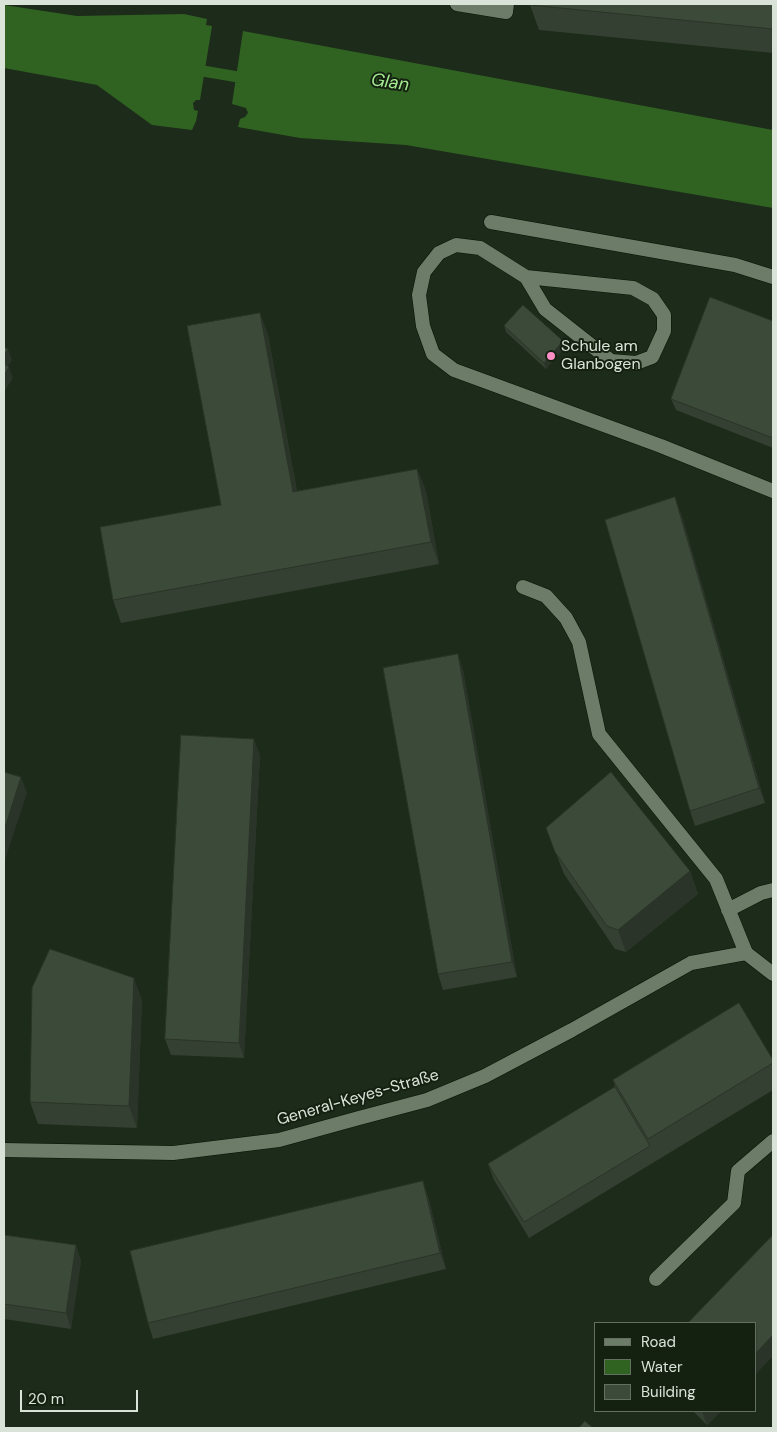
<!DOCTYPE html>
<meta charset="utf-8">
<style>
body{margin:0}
#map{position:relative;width:777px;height:1432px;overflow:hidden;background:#1d2b1a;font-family:"DM Sans",sans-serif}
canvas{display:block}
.frame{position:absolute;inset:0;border:5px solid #dae3d8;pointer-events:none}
.legend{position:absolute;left:594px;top:1322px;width:162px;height:90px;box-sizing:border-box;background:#142111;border:1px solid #636f61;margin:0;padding:6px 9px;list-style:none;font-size:15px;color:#dae3d8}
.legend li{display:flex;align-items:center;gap:10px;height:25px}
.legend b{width:25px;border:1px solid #636f61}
.scale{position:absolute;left:20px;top:1390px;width:118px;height:22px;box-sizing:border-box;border:2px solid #dae3d8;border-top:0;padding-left:6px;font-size:15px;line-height:18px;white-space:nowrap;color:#dae3d8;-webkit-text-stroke:4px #142111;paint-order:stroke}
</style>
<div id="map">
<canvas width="777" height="1432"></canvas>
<div class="frame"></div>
<ul class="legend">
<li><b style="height:6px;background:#6c7c68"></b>Road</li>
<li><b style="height:14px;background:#306222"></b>Water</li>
<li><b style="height:14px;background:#3c4b39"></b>Building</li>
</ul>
<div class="scale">20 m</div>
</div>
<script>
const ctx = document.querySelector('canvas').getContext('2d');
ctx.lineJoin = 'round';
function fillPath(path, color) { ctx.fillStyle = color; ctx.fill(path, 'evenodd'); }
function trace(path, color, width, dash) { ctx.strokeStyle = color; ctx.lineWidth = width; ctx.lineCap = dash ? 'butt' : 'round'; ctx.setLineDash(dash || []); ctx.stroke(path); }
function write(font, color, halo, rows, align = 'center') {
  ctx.font = font + ' "DM Sans",sans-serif'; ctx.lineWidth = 4; ctx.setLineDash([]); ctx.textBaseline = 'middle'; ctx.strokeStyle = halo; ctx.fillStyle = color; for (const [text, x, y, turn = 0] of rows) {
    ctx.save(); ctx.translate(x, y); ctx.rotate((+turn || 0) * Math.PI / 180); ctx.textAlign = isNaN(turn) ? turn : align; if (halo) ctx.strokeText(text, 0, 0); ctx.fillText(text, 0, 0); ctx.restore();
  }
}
const water = new Path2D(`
 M4,5L77,16L184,14L207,19L206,25L212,26L200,100H196L193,103L194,110L198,111L196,121L192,130L152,125L97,85L4,68Z
 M243,31L773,130V208L406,145L300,138L238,127L240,119L245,117L248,113L246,108L232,104Z`);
const stream = new Path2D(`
 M191,69L250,79`);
const service = new Path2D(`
 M457,4L506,12L507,4
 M491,222L735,265L773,277
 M526,277L545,309L611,361L636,363L652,357L664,331V315L653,299L633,288L526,277L480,248L456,245L439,253L424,272L419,295L423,326L433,354L454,370L661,446L773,491
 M523,587L546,596L566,618L579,642L599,734L716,879L746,953
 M728,910L761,893L773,890
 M656,1279L734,1203L738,1171L773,1141`);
const minor = new Path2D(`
 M4,1150L173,1153L279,1140L359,1118L427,1100L485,1076L572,1030L691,963L746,953L773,974`);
const wall = new Path2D(`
 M773,4V53L539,30L530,5Z
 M260,313L268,335L297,491L417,469L426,491L439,564L121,623L113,600L221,505Z
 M773,321V448L676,410L671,399Z
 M504,326L565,347L546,369L506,332Z
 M681,513L765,803L695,826L690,811Z
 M463,670L517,977L443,990L438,974Z
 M260,755L244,1058L171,1055L165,1039Z
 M546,828L690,871L698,894L626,952L615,949L564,874Z
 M142,1000L137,1128L38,1124L30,1102Z
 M773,1060V1090L529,1238L494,1180L488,1164L615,1087L613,1080Z
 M428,1196L446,1269L153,1339L148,1323Z
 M4,1235L76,1245L81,1261L71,1329L4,1319Z
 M693,1411H721L707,1425Z`);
const shadedWall = new Path2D(`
 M260,313L268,335L301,514L293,492Z
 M563,341L565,347L546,369L544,363Z
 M8,349L12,360L4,372V355Z
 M9,367L13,378L4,392V375Z
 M417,469L426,491L439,564L431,542Z
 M675,497L681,513L765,803L759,788Z
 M458,654L463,670L517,977L512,962Z
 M254,739L260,755L244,1058L239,1043Z
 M21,777L27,793L4,863V831Z
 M690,871L698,894L626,952L618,930Z
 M134,978L142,1000L137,1128L129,1106Z
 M423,1181L428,1196L446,1269L440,1253Z
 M76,1245L81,1261L71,1329L66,1313Z
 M773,1335V1356L756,1374V1353Z
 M702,1411H721L707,1425Z`);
const building = new Path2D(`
 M530,4H773V29L530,5Z
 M710,297L773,321V438L671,399Z
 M523,305L563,341L544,363L504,326Z
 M260,313L293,492L417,469L431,542L113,600L100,527L221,505L187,326Z
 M4,347L8,349L4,355Z
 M4,364L9,367L4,375Z
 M675,497L759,788L690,811L605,520Z
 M458,654L512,962L438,974L383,668Z
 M181,735L254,739L239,1043L165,1039Z
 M4,772L21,777L4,831Z
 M611,772L690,871L618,930L607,926L555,852L546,828Z
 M50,949L134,978L129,1106L30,1102L32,988Z
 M739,1003L773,1060V1063L648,1139L613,1080Z
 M615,1087L650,1146L524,1222L488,1164Z
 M423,1181L440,1253L148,1323L130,1251Z
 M4,1235L76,1245L66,1313L4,1304Z
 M773,1235V1335L756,1353V1323H688Z
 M585,1421L593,1428H579Z`);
const markers = [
 [551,356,5,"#fb8fc5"]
];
const poiNames = [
 ["Schule am",561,347],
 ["Glanbogen",561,365]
];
const streetNames = [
 ["General-Keyes-Straße",358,1098,-16]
];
const waterNames = [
 ["Glan",390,83,8]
];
fillPath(water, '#306222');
trace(stream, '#306222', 11);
trace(service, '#071305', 15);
trace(minor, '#071305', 15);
trace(service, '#6c7c68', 14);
trace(minor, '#6c7c68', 14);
fillPath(wall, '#344031');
fillPath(shadedWall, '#2a3428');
fillPath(building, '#3c4b39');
trace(building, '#2a3428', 1);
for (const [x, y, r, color] of markers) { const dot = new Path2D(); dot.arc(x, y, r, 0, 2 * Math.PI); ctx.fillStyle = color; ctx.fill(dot); trace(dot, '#142111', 2); }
write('16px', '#dae3d8', '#142111', poiNames, 'left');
write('16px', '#dae3d8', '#142111', streetNames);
write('italic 18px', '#a3ea90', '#142111', waterNames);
</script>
